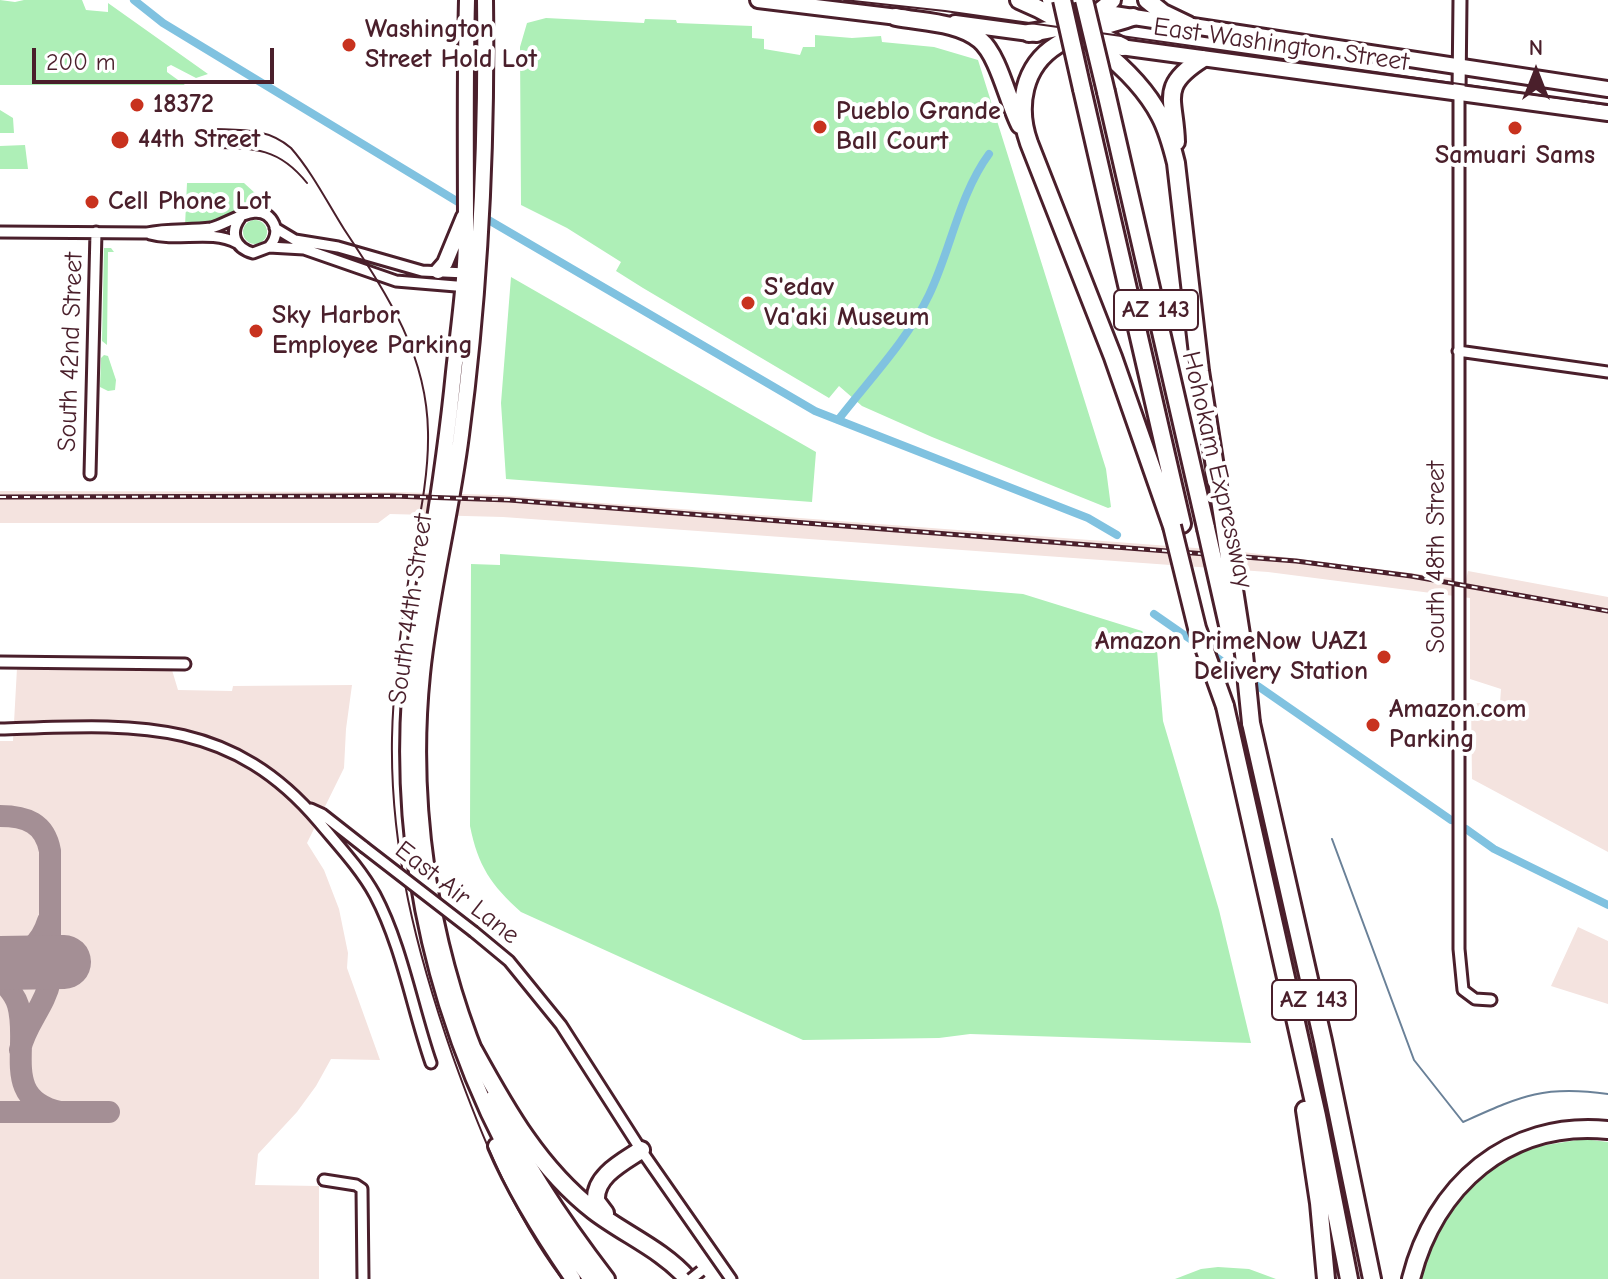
<!DOCTYPE html>
<style>
body{margin:0}
#map{position:relative;width:1608px;height:1279px;overflow:hidden;background:#fff;font-family:"Comic Neue",sans-serif}
canvas{display:block}
.north{position:absolute;left:1496px;top:32px;width:80px;height:80px;-webkit-text-stroke:6px #fff;paint-order:stroke;rotate:0deg;font-size:22px;font-weight:700;line-height:32px;text-align:center;color:#4a1f2b}
.north::after{content:'';display:block;margin:auto;width:28px;height:36px;background:#4a1f2b;clip-path:polygon(50% 0,100% 100%,50% 72%,0 100%)}
.scale{position:absolute;left:32px;top:48px;width:242px;height:36px;box-sizing:border-box;border:4px solid #4a1f2b;border-top:0;padding-left:10px;font-size:24px;line-height:28px;white-space:nowrap;color:#4a1f2b;-webkit-text-stroke:6px #fff;paint-order:stroke}
</style>
<div id="map">
<canvas width="1608" height="1279"></canvas>
<div class="north">N</div>
<div class="scale">200 m</div>
</div>
<script>
const ctx = document.querySelector('canvas').getContext('2d');
ctx.lineJoin = 'round';
function fillPath(path, color) { ctx.fillStyle = color; ctx.fill(path, 'evenodd'); }
function trace(path, color, width, dash) { ctx.strokeStyle = color; ctx.lineWidth = width; ctx.lineCap = dash ? 'butt' : 'round'; ctx.setLineDash(dash || []); ctx.stroke(path); }
function write(font, color, halo, rows, align = 'center') {
  ctx.font = font + ' "Comic Neue",sans-serif'; ctx.lineWidth = 8; ctx.setLineDash([]); ctx.textBaseline = 'middle'; ctx.strokeStyle = halo; ctx.fillStyle = color; for (const [text, x, y, turn = 0] of rows) {
    ctx.save(); ctx.translate(x, y); ctx.rotate((+turn || 0) * Math.PI / 180); ctx.textAlign = isNaN(turn) ? turn : align; if (halo) ctx.strokeText(text, 0, 0); ctx.fillText(text, 0, 0); ctx.restore();
  }
}
const built = new Path2D(`
 M0,491L394,492L496,495L1235,551L1466,580L1468,571L1608,597V852L1472,779L1471,703H1500L1501,689L1470,679V598L1268,572L503,517L390,514L378,523H0Z
 M17,668L172,670L178,690L232,691L233,686L352,685L346,729L344,768L307,843L324,870L339,909L348,953L347,968L380,1060L331,1059L316,1086L297,1112L258,1154L255,1185L319,1186V1279H0V741H13Z
 M1578,927L1608,941V1004L1551,986Z`);
const green = new Path2D(`
 M0,0L15,2L24,0H82L86,10L108,12V3L208,74L196,78L171,65L167,67V72L185,85H0Z
 M546,18L644,23L645,19L676,20L677,23L752,26V38L764,39V49L800,55L803,47H815V35L852,38L881,36L882,42L934,47L978,60L1106,469L1111,507L1108,508L932,437L862,406L839,386L829,398L643,288L616,271L621,262L567,228L521,205L520,47L527,23Z
 M0,110L13,118L14,133H0Z
 M25,145L28,169H0V146Z
 M187,183H244L256,194L262,209L249,208L210,225L185,226Z
 M243 232a12 12 0 1 1 24 0a12 12 0 1 1-24 0Z
 M279,236L288,241L388,267L358,264L304,245H277Z
 M104,248H111L114,252H108L107,345L102,341Z
 M511,277L816,452L812,502L506,479L501,403Z
 M104,355L108,356L116,380L115,390L108,391L100,387L101,358Z
 M500,554L692,567L1023,594L1142,631L1157,650L1163,721L1219,910L1251,1043L970,1034L939,1038L803,1040L521,912C491,885 478,866 470,826L471,564L500,565Z
 M1583,1139L1608,1142V1279H1420L1421,1269L1443,1217L1481,1175L1529,1148Z
 M1218,1267L1249,1269L1276,1279H1175L1201,1269Z`);
const stream = new Path2D(`
 M1332,839L1414,1060L1463,1122C1521,1096 1543,1085 1608,1094`);
const canal = new Path2D(`
 M134,0L163,23L468,208
 M480,215L815,411L1088,518L1117,535
 M838,420C868,381 907,341 929,295C951,249 959,195 989,154
 M1154,614L1451,820
 M1466,829L1494,849L1608,905`);
const taxiway = new Path2D(`
 M0,816C26,816 45,823 50,851V981C45,1006 25,1025 20,1050
 M0,962C23,958 41,944 48,921
 M0,979C8,987 15,995 18,1005C30,1046 0,1099 60,1112
 M0,1112H109`);
const runway = new Path2D(`
 M0,963L64,962`);
const minor = new Path2D(`
 M1459,93V949L1463,990L1475,999L1491,1000
 M275,228L295,240L338,247L422,271L466,273
 M0,232L147,233C168,228 190,231 211,228C229,224 262,197 274,224C278,232 275,240 269,247L253,253C235,248 229,233 240,218
 M150,234C178,242 211,229 237,243
 M269,247L304,249L396,281L468,287
 M1458,351L1608,372
 M90,474L96,232
 M0,662L185,664
 M0,729C128,725 228,714 319,822C339,846 360,868 375,895C402,946 412,1008 431,1063
 M311,809L322,814L364,847
 M474,932L509,961L561,1025L641,1150L731,1279
 M324,1180L356,1185L362,1189L363,1279`);
const tertiary = new Path2D(`
 M1459,93L1460,0`);
const primary = new Path2D(`
 M467,0C465,78 466,155 466,233C466,279 459,326 454,372C448,434 439,495 429,557C422,603 413,649 410,695C396,902 462,1117 591,1279
 M758,0L906,18
 M1094,11L1608,89
 M955,23L1037,34
 M1113,46L1608,113
 M438,271L445,263L464,217
 M478,1060C429,939 409,803 422,674C430,594 451,515 461,435C480,291 487,145 485,0
 M493,1098C523,1163 563,1222 607,1279
 M496,1146C516,1193 544,1237 573,1279`);
const motorway = new Path2D(`
 M1019,0C1069,20 1135,68 1160,116C1168,131 1172,147 1176,163L1200,371L1224,525
 M1051,0L1091,31L1123,47
 M1147,0L1163,13L1188,25
 M896,17C922,22 959,22 980,40C999,56 1008,102 1020,125
 M1133,17C1108,25 1079,31 1057,45C1023,66 1016,107 1029,143L1113,357L1172,526
 M1029,33C1059,28 1092,24 1112,0
 M1082,89L1182,524
 M1106,92L1206,528
 M1176,142C1175,99 1158,87 1202,59
 M1225,706L1317,1116L1349,1279
 M1251,723L1323,1041L1372,1279
 M474,1051C507,1111 539,1168 594,1211C624,1234 663,1250 688,1279
 M1305,1110L1319,1203L1326,1279
 M605,1213L596,1201C594,1176 623,1162 641,1150
 M1411,1279C1434,1186 1508,1120 1608,1130`);
const tram = new Path2D(`
 M844,0L945,11L1608,105
 M214,129C243,130 268,128 291,148C312,172 327,202 344,229C386,293 427,353 428,432C429,478 418,525 410,570C401,625 393,682 392,738C390,850 417,953 453,1057C481,1135 512,1212 562,1279
 M214,148C255,148 279,148 307,183`);
const rail = new Path2D(`
 M0,497L392,496L509,500L1296,561L1411,576L1608,611`);
const minorBridge = new Path2D(`
 M364,847L474,932
 M691,1279L701,1271`);
const motorwayBridge = new Path2D(`
 M1062,0L1082,89
 M1084,0L1106,92
 M1224,525L1244,654L1251,723
 M1172,526L1197,628L1225,706
 M1206,528L1232,643`);
const markers = [
 [349,45,8,"#c8321e"],
 [137,105,8,"#c8321e"],
 [820,127,8,"#c8321e"],
 [1515,128,8,"#c8321e"],
 [120,140,10,"#c8321e"],
 [92,202,8,"#c8321e"],
 [748,303,8,"#c8321e"],
 [256,331,8,"#c8321e"],
 [1384,657,8,"#c8321e"],
 [1373,725,8,"#c8321e"]
];
const shields = [
 [1156,310,84],
 [1314,1000,84]
];
const shieldNames = [
 ["AZ 143",1156,310],
 ["AZ 143",1314,1000]
];
const poiNames = [
 ["Washington",365,30],
 ["Street Hold Lot",365,60],
 ["18372",153,105],
 ["Pueblo Grande",836,112],
 ["Ball Court",836,142],
 ["44th Street",138,140],
 ["Samuari Sams",1515,156,"center"],
 ["Cell Phone Lot",108,202],
 ["S'edav",764,288],
 ["Va'aki Museum",764,318],
 ["Sky Harbor",272,316],
 ["Employee Parking",272,346],
 ["Amazon PrimeNow UAZ1",1368,642,"right"],
 ["Delivery Station",1368,672,"right"],
 ["Amazon.com",1389,710],
 ["Parking",1389,740]
];
const streetNames = [
 ["East Washington Street",1281,45,8],
 ["South 42nd Street",71,352,-88],
 ["Hohokam Expressway",1217,470,77],
 ["South 48th Street",1437,557,-90],
 ["South 44th Street",411,609,-82],
 ["East Air Lane",457,893,38]
];
fillPath(built, '#f4e3df');
fillPath(green, '#aeefb7');
trace(stream, '#6a8198', 2);
trace(canal, '#80c2e0', 8);
trace(taxiway, '#a48f95', 22);
trace(runway, '#a48f95', 54);
trace(minor, '#4a1f2b', 15);
trace(tertiary, '#4a1f2b', 17);
trace(primary, '#4a1f2b', 20);
trace(motorway, '#4a1f2b', 22);
trace(minor, '#fff', 9);
trace(tertiary, '#fff', 11);
trace(primary, '#fff', 14);
trace(motorway, '#fff', 16);
trace(tram, '#4a1f2b', 2);
trace(rail, '#4a1f2b', 5);
trace(rail, '#fff', 2, [6]);
trace(minorBridge, '#4a1f2b', 15, []);
trace(motorwayBridge, '#4a1f2b', 22, []);
trace(minorBridge, '#fff', 9);
trace(motorwayBridge, '#fff', 16);
for (const [x, y, r, color] of markers) { const dot = new Path2D(); dot.arc(x, y, r, 0, 2 * Math.PI); ctx.fillStyle = color; ctx.fill(dot); trace(dot, '#fff', 3); }
for (const [x, y, w] of shields) { const box = new Path2D(); box.roundRect(x - w / 2, y - 20, w, 40, 6); ctx.fillStyle = '#fff'; ctx.fill(box); trace(box, '#4a1f2b', 2); }
write('bold 24px', '#4a1f2b', null, shieldNames);
write('bold 26px', '#4a1f2b', '#fff', poiNames, 'left');
write('26px', '#4a1f2b', '#fff', streetNames);
</script>
